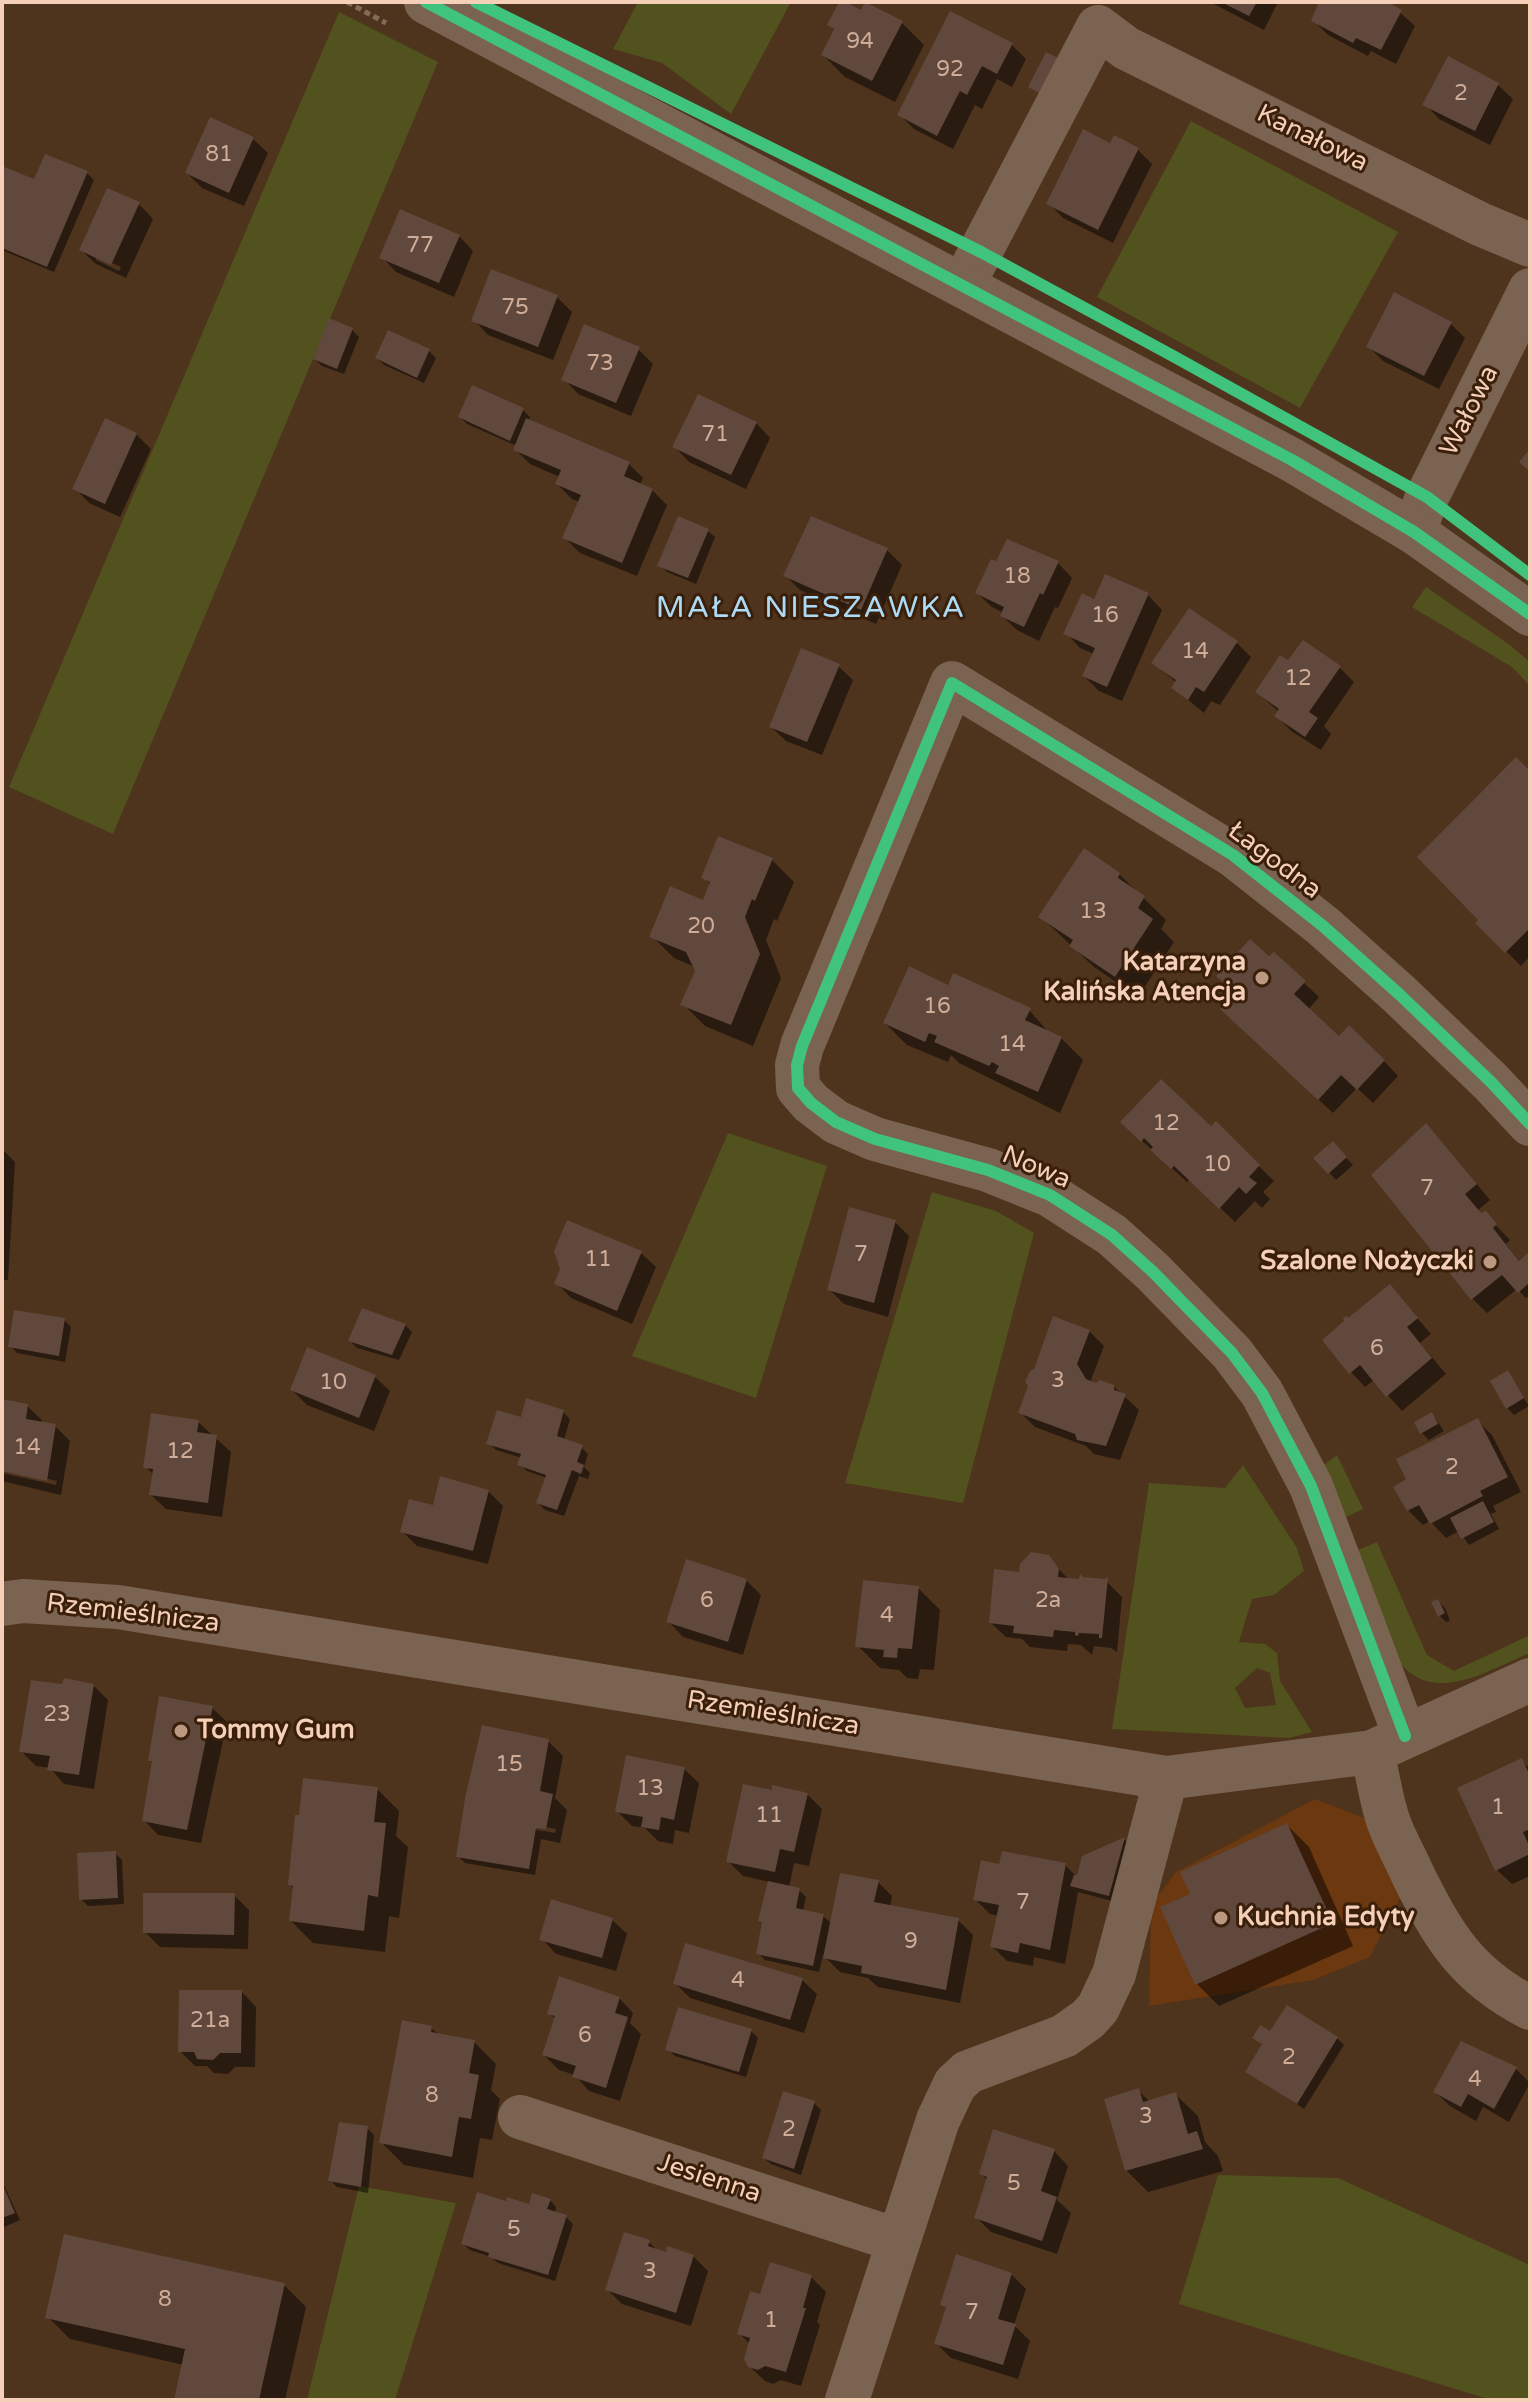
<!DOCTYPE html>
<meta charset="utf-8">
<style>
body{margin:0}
#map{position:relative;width:1532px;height:2402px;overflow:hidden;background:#4e331d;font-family:"Varela Round",sans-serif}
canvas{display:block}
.frame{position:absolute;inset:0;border:4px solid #f5cfb7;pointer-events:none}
</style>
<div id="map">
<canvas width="1532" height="2402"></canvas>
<div class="frame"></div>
</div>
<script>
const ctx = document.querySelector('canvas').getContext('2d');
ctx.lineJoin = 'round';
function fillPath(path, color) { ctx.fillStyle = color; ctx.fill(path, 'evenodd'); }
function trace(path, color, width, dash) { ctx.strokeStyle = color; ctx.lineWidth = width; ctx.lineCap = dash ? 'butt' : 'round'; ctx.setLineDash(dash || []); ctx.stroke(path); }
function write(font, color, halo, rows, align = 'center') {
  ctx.font = font + ' "Varela Round",sans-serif'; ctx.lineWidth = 6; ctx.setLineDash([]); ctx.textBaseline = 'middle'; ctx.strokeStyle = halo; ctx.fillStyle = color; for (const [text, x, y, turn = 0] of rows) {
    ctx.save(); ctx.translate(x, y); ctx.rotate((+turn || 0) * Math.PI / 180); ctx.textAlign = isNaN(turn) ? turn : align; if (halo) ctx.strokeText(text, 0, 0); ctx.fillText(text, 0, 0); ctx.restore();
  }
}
const built = new Path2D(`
 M1315,1799L1367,1819L1401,1896L1370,1957L1313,1980L1149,2006L1151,1905L1176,1872Z`);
const green = new Path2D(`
 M638,2H791L731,114L662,63L613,49Z
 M339,12L438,62L113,834L9,787Z
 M1191,121L1398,232L1300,408L1097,297Z
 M1426,587L1510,645L1530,662V686L1512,667L1412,607Z
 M728,1133L827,1166L756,1398L632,1356Z
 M932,1192L996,1211L1034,1233L963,1503L845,1483Z
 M1337,1455L1363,1509L1338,1521L1318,1469Z
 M1243,1465L1297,1548L1304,1571L1274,1595L1252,1599L1239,1642L1265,1644L1277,1653L1280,1681L1312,1732L1289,1738L1112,1729L1149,1483L1225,1488ZM1257,1668L1270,1673L1276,1705L1245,1708L1235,1688Z
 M1377,1542L1427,1655L1454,1671L1530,1635V1653C1483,1672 1430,1709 1394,1655L1353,1552Z
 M1218,2175L1338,2178L1530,2265V2400H1491L1179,2304Z
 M359,2186L456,2203L395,2400H307Z`);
const shadow = new Path2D(`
 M842,2L862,12L866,5L902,23L924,45L895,102L845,77L823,55L835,31L829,25Z
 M1210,2H1278L1264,30Z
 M1321,2H1388L1415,26L1396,64L1371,51L1368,56L1328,35L1314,21Z
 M1012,45L1026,59L1012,87L997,79L982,109L975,105L953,149L914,129L899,114Z
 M1498,85L1513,99L1490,145L1439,119L1425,104Z
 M253,139L268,153L244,206L202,188L187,173Z
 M1111,145L1138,150L1152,164L1113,243L1063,218L1049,203Z
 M2,168L35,182L87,173L94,180L54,272L2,250Z
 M139,204L153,219L126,278L96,264L81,250ZM96,256L121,267L119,271L96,260Z
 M459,236L473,251L454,297L396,272L382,257Z
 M557,297L572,312L553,360L488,335L474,320Z
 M1450,323L1465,338L1439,389L1383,361L1368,346Z
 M352,330L359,337L344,374L322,366L315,359Z
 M638,349L653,364L631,416L578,394L564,379Z
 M429,351L436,358L424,383L384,365L377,358Z
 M523,410L530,417L528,421L629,464L643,478L640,485L652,490L667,505L637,576L580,553L565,538L580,502L572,499L557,484L560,477L530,464L515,449L517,446L467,424L460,417Z
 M756,423L770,438L746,489L689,462L675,447Z
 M136,434L151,449L120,517L89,503L75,488Z
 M708,531L715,537L696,584L667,572L660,565Z
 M887,550L902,565L876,624L800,590L785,575Z
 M1058,563L1072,578L1058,608L1055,607L1039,641L1017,630L1002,616L1004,613L992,607L977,593Z
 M1148,595L1162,610L1122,701L1099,691L1084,676L1094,654L1080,648L1066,633L1095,602Z
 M1236,642L1251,657L1220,705L1211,701L1204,713L1174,688L1177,683L1154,663Z
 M1289,663L1339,667L1354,682L1324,726L1331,734L1321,750L1291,731L1277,716L1279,712L1257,692Z
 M838,666L853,680L822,755L786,741L771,727Z
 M1530,774V956L1521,966L1478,923Z
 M772,860L794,882L777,921L774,919L766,940L781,978L753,1046L705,1026L683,1004L697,971L695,967L674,958L652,936L704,903L711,885L704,877Z
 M1119,874L1166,920L1161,929L1174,942L1138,997L1094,967L1041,917Z
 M1304,983L1319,997L1308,1010L1339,1039L1384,1061L1398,1076L1373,1103L1357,1088L1333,1113L1237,1023V993Z
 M949,987L1029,1010L1050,1034L1061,1038L1083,1060L1060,1113L959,1063L951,1055L948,1062L907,1045L885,1023Z
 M1216,1124L1274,1181L1263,1192L1270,1199L1262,1208L1255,1201L1235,1222L1190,1179L1187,1182L1138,1137L1212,1129Z
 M1440,1140L1490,1200L1478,1210L1483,1215L1485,1214L1510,1240L1506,1244L1520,1262L1530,1254V1295L1526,1298L1517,1289L1487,1313L1472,1298Z
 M1333,1144L1353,1165L1336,1180L1316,1158Z
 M2,1149L15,1162L8,1280H2Z
 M895,1222L909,1236L888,1317L844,1304L829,1289Z
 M641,1253L656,1267L632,1324L571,1298L557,1283Z
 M1390,1287L1431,1334L1420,1343L1446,1374L1402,1411L1374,1380L1365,1387L1351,1372L1348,1321Z
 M64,1320L71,1327L65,1362L17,1353L11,1346Z
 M405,1325L412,1332L399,1360L357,1348L350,1341Z
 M1089,1331L1104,1346L1091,1380L1093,1384L1113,1386L1139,1410L1120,1460L1094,1454L1086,1446L1035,1427L1020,1412Z
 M1507,1373L1529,1406L1514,1415L1507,1408Z
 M375,1377L390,1391L374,1431L307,1405L292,1390Z
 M2,1401L27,1406L42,1420L41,1424L55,1426L70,1441L61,1495L2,1481V1473L56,1485L57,1481L2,1469Z
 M563,1412L570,1419L564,1440L581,1447L588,1454L584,1467L590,1473L588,1479L579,1476L564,1516L545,1510L538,1503L547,1478L527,1471L520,1464L522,1458L496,1450L489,1443L522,1420Z
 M1432,1414L1444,1431L1429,1440L1422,1433Z
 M1477,1420L1492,1435L1521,1492L1493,1506L1496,1512L1491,1514L1499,1529L1469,1545L1459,1531L1446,1538L1430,1521L1423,1525L1408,1510Z
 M198,1422L231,1452L222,1517L166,1509L151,1495L154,1475L146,1467Z
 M488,1491L503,1506L488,1564L417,1546L403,1532L434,1507Z
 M1048,1557L1069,1580L1107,1582L1122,1597L1117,1652L1111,1648L1094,1646L1092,1655L1081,1645L1068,1644L1067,1651L1030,1647L1022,1639L1006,1637L991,1623L1021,1575Z
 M746,1580L761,1595L743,1655L683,1637L669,1622Z
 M918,1588L940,1610L934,1670L920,1669L918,1679L907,1678L899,1670L880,1668L858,1646Z
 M1438,1601L1445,1608L1450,1621L1446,1622L1439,1615Z
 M93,1685L108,1700L94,1789L64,1784L50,1768L36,1766L21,1751L64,1687Z
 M212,1708L227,1722L201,1843L158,1835L144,1820L154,1764L150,1760Z
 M548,1741L563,1756L555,1798L567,1810L560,1843L541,1839L535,1875L465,1863L458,1856ZM515,1822L556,1829L555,1833L515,1826Z
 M1522,1761L1530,1769V1876L1512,1884L1497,1870Z
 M684,1769L699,1783L689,1833L675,1830L673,1844L658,1841L645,1828L632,1826L617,1811Z
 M377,1789L399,1811L396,1836L408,1847L399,1918L389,1916L385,1952L313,1943L291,1921L294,1889L290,1885Z
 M773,1792L807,1794L822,1809L809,1866L794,1863L789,1888L799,1890L806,1897L803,1911L823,1916L832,1924L878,1882L892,1896L890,1907L958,1920L973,1935L960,2003L878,1987L868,1978L840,1972L823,1955L819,1972L765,1960L758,1953L764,1924L760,1920L770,1882L743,1876L728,1861Z
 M1287,1825L1309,1847L1353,1946L1219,2006L1197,1984L1193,1895Z
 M1125,1840L1131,1846L1116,1902L1078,1892L1065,1964L1034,1957L1033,1966L1007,1961L993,1947L999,1916L990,1914L975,1899L1001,1867L1065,1865L1078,1878L1084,1858Z
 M115,1853L122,1860L124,1904L88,1906L81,1899Z
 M234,1895L249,1910L248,1949L160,1947L145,1932Z
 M612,1920L627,1934L616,1971L556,1954L542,1939Z
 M802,1980L817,1994L804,2033L690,1998L675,1983Z
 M242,1992L256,2007L255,2067H235L228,2074L214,2073L207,2066H195L180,2051Z
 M619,1998L633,2013L630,2023L641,2034L620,2101L589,2091L575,2075L559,2070L544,2055L556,2019L549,2013Z
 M431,2028L439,2035L474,2042L496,2064L491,2090L500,2099L492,2140L480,2138L473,2178L404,2165L382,2143Z
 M751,2031L758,2038L746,2077L675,2056L668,2049Z
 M1271,2034L1337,2038L1344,2045L1304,2109L1248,2071L1264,2046L1255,2038Z
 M1462,2044L1516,2069L1530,2083L1509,2122L1483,2107L1476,2121L1450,2106L1435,2092Z
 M1139,2091L1150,2102L1176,2095L1198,2116L1205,2142L1218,2156L1223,2171L1148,2192L1126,2170Z
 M814,2103L821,2110L801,2175L771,2164L764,2158Z
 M367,2128L374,2135L368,2193L337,2187L330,2180Z
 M1054,2151L1068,2166L1057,2200L1071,2213L1057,2254L991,2232L976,2217L988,2181L981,2173Z
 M2,2181L20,2220L2,2228Z
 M550,2200L556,2207L555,2214L566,2217L573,2224L555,2281L498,2263L491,2257L470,2250L463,2244L531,2206Z
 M649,2242L659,2252L693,2256L708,2271L691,2326L622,2304L607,2289Z
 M1011,2274L1026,2289L1014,2325L1030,2341L1018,2379L951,2358L936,2343L947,2309L942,2304Z
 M811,2277L826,2292L817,2322L820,2325L801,2386L781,2380L773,2384L765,2381L749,2366L750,2344L739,2333L761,2297Z
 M284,2285L306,2307L285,2400H176L184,2365L70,2339L48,2317Z`);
const building = new Path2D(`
 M839,2H846L861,10L865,2L903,21L872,81L821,55L834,29L827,25Z
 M1221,2H1257L1249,16Z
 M1319,2H1388L1402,10L1381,50L1356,38L1353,43L1311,21Z
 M950,11L1013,43L997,74L982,66L967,95L960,91L937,136L897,115Z
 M1046,52L1060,59L1041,94L1028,87Z
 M1448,56L1499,83L1475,131L1422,105Z
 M210,117L254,137L229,193L185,173Z
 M1083,129L1110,143L1114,135L1139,148L1098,230L1046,204Z
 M45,154L88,171L47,267L2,248V166L34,179Z
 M107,188L140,202L111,265L79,250Z
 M400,209L460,235L439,283L379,258Z
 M491,269L558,295L538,347L471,321Z
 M1394,292L1452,322L1424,376L1366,347Z
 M329,318L353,328L337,369L313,359Z
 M584,324L640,347L616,403L561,380Z
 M388,330L430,349L417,378L375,358Z
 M472,385L524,408L510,441L458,417Z
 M698,394L757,422L731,475L672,447Z
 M105,418L137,433L105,504L72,489Z
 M526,418L630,462L624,476L653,489L622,563L562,538L581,495L555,484L561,470L513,450Z
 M1530,449V472L1519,462Z
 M678,516L709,529L688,578L657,566Z
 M811,516L888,548L861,610L783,576Z
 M1007,539L1059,561L1043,595L1040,593L1024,627L1000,616L1004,607L975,593L991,559L996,561Z
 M1105,574L1149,593L1107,687L1082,676L1095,648L1063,634L1082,593L1094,599Z
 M1189,608L1238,641L1204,692L1196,687L1188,700L1171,688L1176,680L1151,663Z
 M1303,640L1341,666L1309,712L1318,718L1305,737L1274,716L1279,709L1255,692L1280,655L1288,660Z
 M801,648L840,664L807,742L769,727Z
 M1516,757L1530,771V845L1528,847L1530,850V928L1505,953L1475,923L1478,920L1417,857Z
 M718,836L773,858L755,901L752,899L745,917L760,954L731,1025L680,1005L695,971L686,952L649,937L670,886L703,900L710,882L701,878Z
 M1084,848L1120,873L1118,878L1145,896L1138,908L1153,919L1115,977L1069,946L1073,940L1038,917Z
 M1250,939L1269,956L1274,952L1306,981L1294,994L1339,1036L1349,1025L1385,1060L1357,1090L1341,1075L1318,1100L1220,1009L1235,993L1216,976Z
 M909,966L948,985L953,973L991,990L1031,1008L1025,1020L1062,1037L1038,1092L995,1073L999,1066L992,1062L989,1066L934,1042L937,1036L929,1033L925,1042L883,1023Z
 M1161,1079L1211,1126L1216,1121L1260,1165L1249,1177L1257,1183L1246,1194L1239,1187L1219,1209L1174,1166L1171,1169L1150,1150L1153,1147L1144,1138L1141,1142L1120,1122Z
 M1426,1123L1477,1184L1465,1194L1481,1213L1486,1211L1497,1224L1493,1228L1519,1261L1530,1251V1282L1518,1293L1502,1275L1471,1300L1371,1175Z
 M1333,1141L1347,1157L1328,1174L1313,1158Z
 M849,1207L896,1220L874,1303L827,1290Z
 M567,1220L642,1251L617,1311L554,1284L560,1269L554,1251Z
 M1390,1284L1418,1318L1407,1327L1432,1358L1386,1397L1360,1365L1349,1374L1322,1340L1344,1321L1343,1319L1346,1316L1348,1318Z
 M362,1308L406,1324L392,1355L348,1341Z
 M14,1310L65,1318L59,1356L8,1347Z
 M1053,1316L1090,1330L1077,1364L1086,1379L1096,1383L1100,1380L1114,1385V1390L1126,1394L1106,1446L1077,1440L1075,1434L1018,1413L1028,1386L1025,1382L1030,1371L1034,1369Z
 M307,1347L376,1375L359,1418L290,1390Z
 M1508,1370L1524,1398L1506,1409L1490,1381Z
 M526,1398L564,1410L557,1436L583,1445L577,1462L584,1465L581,1474L572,1470L557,1510L536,1503L546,1475L517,1465L521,1454L486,1444L497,1410L521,1417Z
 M2,1399L28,1404L26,1419L56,1424L47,1481L2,1471Z
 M1432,1412L1438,1424L1420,1434L1414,1422Z
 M151,1413L199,1420L197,1432L217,1435L208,1503L149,1495L153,1469L143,1468Z
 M1478,1418L1508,1477L1480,1491L1483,1496L1430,1524L1419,1505L1407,1511L1393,1487L1406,1479L1396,1459Z
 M440,1476L489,1490L473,1551L400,1532L409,1499L433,1505Z
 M1483,1501L1494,1522L1461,1539L1450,1518Z
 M1031,1552L1049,1555L1059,1569L1058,1577L1079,1579L1080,1574L1083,1577L1104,1579L1108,1577L1102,1638H1099V1634L1079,1633L1078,1636L1075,1635V1632L1054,1630L1053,1637L1013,1633L1014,1626L989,1623L994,1569L1019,1572L1020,1564Z
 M686,1559L747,1579L728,1642L666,1622Z
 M863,1580L919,1586L912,1649L898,1648L897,1658L883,1657L884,1650L855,1647Z
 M1438,1599L1445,1613L1438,1617L1431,1602Z
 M64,1678L94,1684L79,1775L47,1770L50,1756L19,1752L31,1680L62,1684Z
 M159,1696L213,1706L187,1830L142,1821L152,1761H148Z
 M482,1725L549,1739L540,1791L553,1794L546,1829L536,1828L529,1869L456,1857L465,1798Z
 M626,1755L685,1767L674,1820L661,1817L659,1830L641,1827L643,1817L615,1812Z
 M1522,1758L1530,1776V1829L1523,1832L1530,1848V1854L1495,1871L1457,1788Z
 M303,1778L378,1787L374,1822L386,1823L378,1897L368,1895L364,1931L289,1921L293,1886L288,1885L295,1815H299Z
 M743,1784L772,1790V1785L808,1793L794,1852L780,1849L775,1872L726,1862Z
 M1287,1823L1333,1923L1195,1985L1160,1907L1190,1894L1180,1872Z
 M1125,1837L1109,1896L1070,1886L1074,1875H1077L1082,1856Z
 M116,1851L118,1898L79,1900L77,1853Z
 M1002,1851L1066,1863L1050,1950L1020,1943L1018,1953L990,1947L999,1905L973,1900L981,1860L999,1864Z
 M840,1873L879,1880L874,1902L959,1918L946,1990L861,1973L862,1966L823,1958Z
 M768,1881L800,1888L796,1908L824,1914L813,1966L756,1954L762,1922L758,1921Z
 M143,1893H235L234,1935L143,1933Z
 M551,1899L613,1918L602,1958L539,1940Z
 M685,1943L803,1978L790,2020L673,1984Z
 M559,1976L620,1997L615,2013L628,2017L606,2088L572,2077L576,2066L542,2055L555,2016L547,2014Z
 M179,1990H242L241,2053H220L213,2060L197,2059L194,2052H178Z
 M1287,2005L1338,2037L1297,2104L1245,2072L1262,2044L1252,2038L1260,2025L1270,2031Z
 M678,2007L752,2029L739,2072L665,2050Z
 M402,2020L432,2026L431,2032L475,2040L469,2073L479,2075L471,2119L459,2117L452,2157L379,2143Z
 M1461,2041L1517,2067L1494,2109L1468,2094L1461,2107L1433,2092Z
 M1139,2088L1143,2102L1176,2092L1188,2134L1197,2131L1203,2149L1125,2171L1104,2099Z
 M783,2091L815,2101L794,2169L762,2158Z
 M339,2122L368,2126L361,2187L328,2181Z
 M993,2129L1055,2149L1041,2191L1057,2197L1042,2241L974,2218L987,2177L979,2174Z
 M2,2183L15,2213L2,2218Z
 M477,2192L506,2201L507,2197L529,2204L532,2193L551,2199L547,2209L567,2215L548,2275L488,2257L489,2253L461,2244Z
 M624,2232L650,2240L648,2246L666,2252L667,2246L694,2255L676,2313L605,2290Z
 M64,2234L285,2283L259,2400H174L185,2349L45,2318Z
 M956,2254L1012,2273L998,2319L1016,2324L1003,2365L934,2344L946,2307L940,2305Z
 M770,2262L812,2275L803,2308H806L786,2372L765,2366L758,2370L748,2367L744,2359L750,2338L737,2334L750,2291L760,2294Z`);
const path = new Path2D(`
 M347,2L386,23`);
const minor = new Path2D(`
 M963,285L1098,27L1126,48L1480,224L1530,245
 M1414,532L1427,497L1530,290
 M2,1604L23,1601L118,1607L1166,1778L1372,1752L1530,1680
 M1405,1736L1311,1486L1262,1393L1232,1353L1153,1272L1112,1235L1050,1195L988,1170L875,1139L836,1122L811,1103L798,1088L797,1065L802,1046L952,683L1233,855L1323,926L1399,994L1491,1082L1530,1124
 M1372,1752C1378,1775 1381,1801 1389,1823C1395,1840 1405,1857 1412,1873C1443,1936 1466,1975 1530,2008
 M520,2117L897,2240
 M847,2400L938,2120L955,2084L968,2072L1064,2036L1088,2019L1098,2008L1114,1974L1166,1778`);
const secondary = new Path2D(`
 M426,2L1292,460L1414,532L1530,614`);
const cycleway = new Path2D(`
 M426,2L1292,460L1414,532L1530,614
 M476,2L981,252L1173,356L1427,497L1530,575
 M1405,1736L1311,1486L1262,1393L1232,1353L1153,1272L1112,1235L1050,1195L988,1170L875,1139L836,1122L811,1103L798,1088L797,1065L802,1046L952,683L1233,855L1323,926L1399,994L1491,1082L1530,1124`);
const markers = [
 [1262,978,8,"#bb9881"],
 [1490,1262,8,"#bb9881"],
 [181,1731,8,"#bb9881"],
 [1221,1918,8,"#bb9881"]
];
const numberNames = [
 ["94",860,42],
 ["92",950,70],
 ["2",1461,94],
 ["81",219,155],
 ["77",420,246],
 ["75",515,308],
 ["73",600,364],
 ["71",715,435],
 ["18",1017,577],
 ["16",1105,616],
 ["14",1195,652],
 ["12",1298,679],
 ["13",1093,912],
 ["20",701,927],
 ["16",937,1007],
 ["14",1012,1045],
 ["12",1166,1124],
 ["10",1217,1165],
 ["7",1427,1189],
 ["7",861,1255],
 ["11",598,1260],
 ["6",1377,1349],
 ["3",1058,1381],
 ["10",333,1383],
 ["14",27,1448],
 ["12",180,1452],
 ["2",1452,1468],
 ["6",707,1601],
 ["2a",1048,1601],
 ["4",887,1616],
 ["23",57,1715],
 ["15",509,1765],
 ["13",650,1789],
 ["1",1498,1808],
 ["11",769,1816],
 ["7",1023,1903],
 ["9",911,1942],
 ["4",738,1981],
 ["21a",210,2021],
 ["6",585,2036],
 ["2",1289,2058],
 ["4",1475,2080],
 ["8",432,2096],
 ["3",1146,2117],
 ["2",789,2130],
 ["5",1014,2184],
 ["5",514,2230],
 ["3",650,2272],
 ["8",165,2300],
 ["7",972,2313],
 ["1",771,2321]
];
const streetNames = [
 ["Kanałowa",1312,139,26],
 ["Wałowa",1470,411,-63],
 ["Łagodna",1274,861,37],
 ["Nowa",1036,1168,23],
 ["Rzemieślnicza",133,1614,7],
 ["Rzemieślnicza",773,1714,9],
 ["Jesienna",709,2179,18]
];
const poiNames = [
 ["Katarzyna",1246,963],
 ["Kalińska Atencja",1246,993],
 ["Szalone Nożyczki",1474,1262],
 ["Tommy Gum",197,1731,"left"],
 ["Kuchnia Edyty",1237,1918,"left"]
];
const quarterNames = [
 ["MAŁA NIESZAWKA",811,609]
];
fillPath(built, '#6b380f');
fillPath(green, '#51521d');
fillPath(shadow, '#0007');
fillPath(building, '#60483c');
trace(path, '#816c5c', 5, [6, 4]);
trace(minor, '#7b6351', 44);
trace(secondary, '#7b6351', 44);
trace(cycleway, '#40c37c', 12);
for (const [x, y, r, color] of markers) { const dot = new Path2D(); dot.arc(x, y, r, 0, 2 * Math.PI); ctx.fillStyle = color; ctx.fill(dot); trace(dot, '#3a1f0a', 3); }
write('22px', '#d0ad98', null, numberNames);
write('26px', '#f5cfb7', '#3a1f0a', streetNames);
write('bold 26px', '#f5cfb7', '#3a1f0a', poiNames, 'right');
ctx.letterSpacing = '2px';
write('30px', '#addbf5', '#3a1f0a', quarterNames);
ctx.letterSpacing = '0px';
</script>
